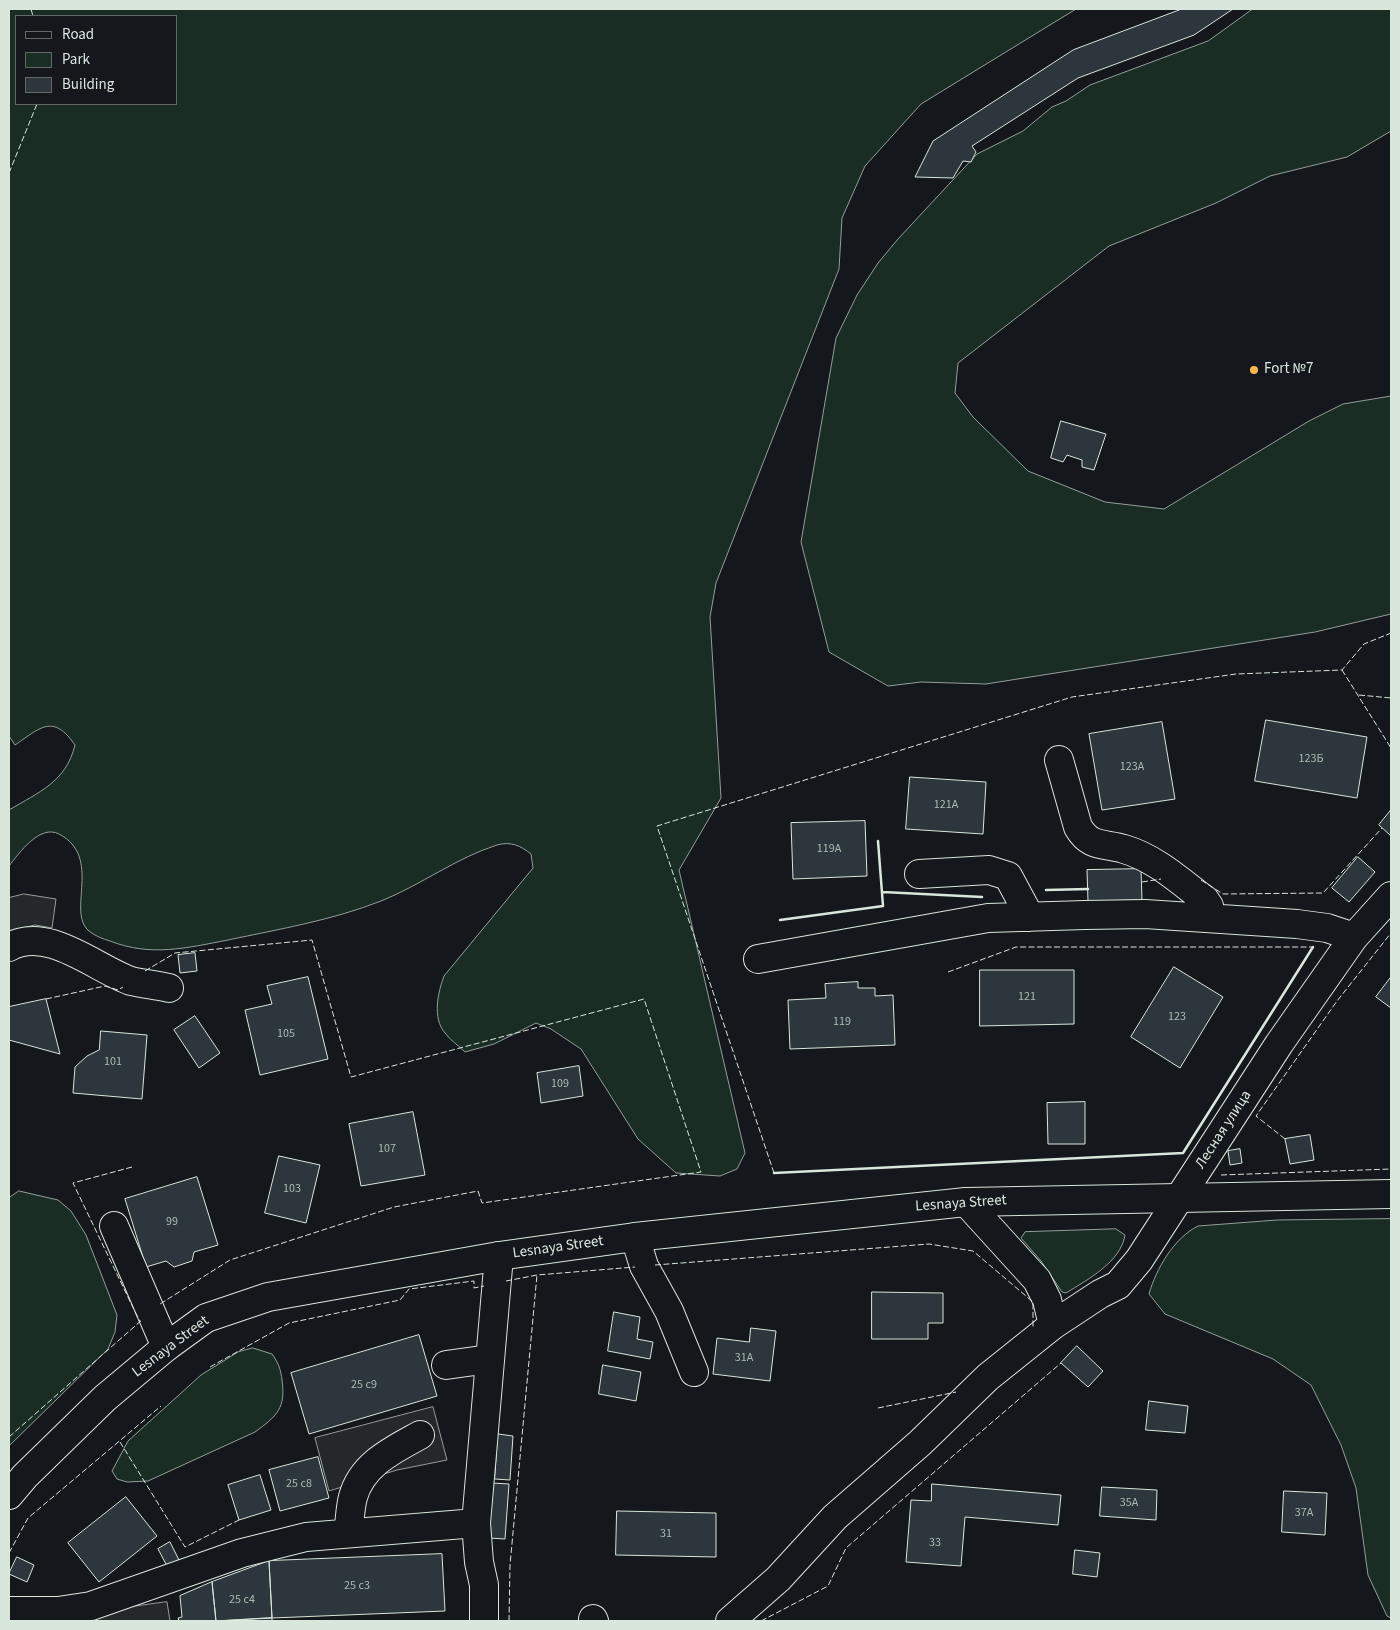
<!DOCTYPE html>
<meta charset="utf-8">
<style>
body{margin:0}
#map{position:relative;width:1400px;height:1630px;overflow:hidden;background:#14181c;font-family:"Source Sans 3",sans-serif}
canvas{display:block}
.frame{position:absolute;inset:0;border:10px solid #d8e6dc;pointer-events:none}
.legend{position:absolute;left:15px;top:15px;width:162px;height:90px;box-sizing:border-box;background:#14181c;border:1px solid #626a69;margin:0;padding:6px 9px;list-style:none;font-size:15px;color:#d8e6dc}
.legend li{display:flex;align-items:center;gap:10px;height:25px}
.legend b{width:25px;border:1px solid #626a69}
</style>
<div id="map">
<canvas width="1400" height="1630"></canvas>
<div class="frame"></div>
<ul class="legend">
<li><b style="height:6px;background:#14181c"></b>Road</li>
<li><b style="height:14px;background:#1a2d24"></b>Park</li>
<li><b style="height:14px;background:#2c363c"></b>Building</li>
</ul>
</div>
<script>
const ctx = document.querySelector('canvas').getContext('2d');
ctx.lineJoin = 'round';
function fillPath(path, color) { ctx.fillStyle = color; ctx.fill(path, 'evenodd'); }
function trace(path, color, width, dash) { ctx.strokeStyle = color; ctx.lineWidth = width; ctx.lineCap = dash ? 'butt' : 'round'; ctx.setLineDash(dash || []); ctx.stroke(path); }
function write(font, color, halo, rows, align = 'center') {
  ctx.font = font + ' "Source Sans 3",sans-serif'; ctx.lineWidth = 4; ctx.setLineDash([]); ctx.textBaseline = 'middle'; ctx.strokeStyle = halo; ctx.fillStyle = color; for (const [text, x, y, turn = 0] of rows) {
    ctx.save(); ctx.translate(x, y); ctx.rotate((+turn || 0) * Math.PI / 180); ctx.textAlign = isNaN(turn) ? turn : align; if (halo) ctx.strokeText(text, 0, 0); ctx.fillText(text, 0, 0); ctx.restore();
  }
}
const green = new Path2D(`
 M9,9H1076L921,104L865,166L842,218L839,269L716,583L710,617L721,798L679,870L745,1153L737,1169L720,1176L676,1173L638,1139L581,1049L551,1029L536,1023L494,1044L465,1052C459,1046 450,1040 445,1033C432,1018 438,992 444,976L533,868L531,854C521,846 511,841 497,845C456,858 421,885 381,901C333,920 280,929 228,940C186,948 151,957 110,941C103,939 95,936 89,931C66,912 103,857 59,834C40,824 19,853 9,866V810C39,792 66,782 75,745C53,713 40,728 15,745L9,736ZM176,16V104H16V16Z
 M1253,9H1391V131L1347,157L1270,176L1216,203L1109,246L958,363L955,393L973,417L1028,471L1105,502L1164,509L1309,421L1343,404L1391,396V614L1315,632L986,684L921,682L888,686L829,652L801,542L836,338L857,295L878,263L898,239L977,154L1023,131L1052,107L1066,101L1090,85L1208,41Z
 M19,1191L58,1200L71,1211L86,1235L117,1315L115,1332L108,1349L9,1446V1198Z
 M1391,1219V1618L1387,1616L1368,1575L1356,1488L1341,1445L1311,1385L1273,1359L1165,1314L1149,1294C1156,1269 1174,1238 1198,1226L1277,1220Z
 M1116,1229L1125,1235C1121,1262 1087,1280 1066,1293L1062,1292L1041,1261L1021,1238L1025,1232Z
 M253,1348L272,1354C278,1362 281,1370 282,1380C286,1408 277,1416 255,1432L148,1481L127,1482L117,1479L112,1471L128,1441L201,1375L238,1352Z`);
const parking = new Path2D(`
 M24,894L56,899L52,928L35,925L9,931V898Z
 M433,1407L447,1460L397,1470L329,1491L315,1438Z
 M167,1602L170,1621H52V1618Z`);
const building = new Path2D(`
 M1182,9H1233L1194,35L1078,78L972,146L976,152L971,162L963,161L953,178L915,177L933,141L1073,50Z
 M1061,421L1106,434L1094,470L1082,467V460L1067,455L1063,462L1051,458Z
 M1266,720L1367,737L1357,798L1255,781Z
 M1162,722L1175,799L1102,810L1089,734Z
 M910,777L986,782L983,834L906,829Z
 M1391,810V836L1379,825Z
 M865,821L867,876L793,879L791,823Z
 M1358,857L1375,872L1349,902L1332,888Z
 M1141,869L1142,900L1088,901L1087,870Z
 M195,953L197,971L180,973L178,955Z
 M1174,967L1223,997L1180,1068L1131,1037Z
 M980,970H1074V1024L980,1026Z
 M308,977L328,1059L260,1075L245,1010L272,1004L267,986Z
 M1391,977V1008L1376,997Z
 M858,982V988H875V996L893,995L895,1045L790,1049L788,1000L826,998L825,984Z
 M46,999L60,1054L9,1040V1007Z
 M195,1016L220,1053L199,1068L174,1030Z
 M101,1031L147,1035L142,1099L73,1093L75,1067L87,1056L99,1050Z
 M579,1066L583,1096L541,1103L537,1073Z
 M1085,1102V1144H1048L1047,1103Z
 M413,1112L425,1175L361,1186L349,1124Z
 M1310,1135L1314,1160L1290,1164L1285,1139Z
 M1240,1149L1242,1163L1230,1165L1228,1151Z
 M279,1156L320,1165L306,1223L265,1213Z
 M197,1177L218,1245L194,1252L192,1261L174,1267L166,1261L146,1267L125,1199Z
 M872,1292L943,1293V1323H928V1339H872Z
 M614,1312L640,1317L637,1339L653,1342L650,1359L608,1351Z
 M751,1328L776,1331L770,1381L713,1374L717,1338L749,1342Z
 M419,1335L437,1396L309,1434L291,1373Z
 M1077,1346L1103,1371L1088,1387L1061,1363Z
 M603,1365L641,1372L636,1401L599,1394Z
 M1149,1401L1188,1406L1185,1433L1146,1430Z
 M498,1434L513,1436L510,1480L495,1479Z
 M318,1457L329,1498L280,1511L269,1470Z
 M260,1475L271,1510L239,1520L228,1485Z
 M492,1483L509,1484L505,1539L488,1538Z
 M932,1484L1061,1495L1058,1525L965,1517L961,1566L906,1562L911,1500L931,1501Z
 M1102,1487L1157,1490L1156,1520L1100,1516Z
 M1284,1491L1327,1493L1325,1535L1282,1532Z
 M126,1497L157,1536L99,1582L68,1543Z
 M617,1511L716,1513V1557L616,1555Z
 M170,1542L179,1560L167,1566L158,1549Z
 M1075,1550L1100,1553L1097,1577L1073,1574Z
 M442,1554L445,1611L272,1618L269,1561Z
 M17,1557L34,1565L27,1582L9,1574Z
 M269,1561L272,1618L216,1621L212,1582Z
 M212,1582L216,1621H179L178,1618L182,1617L180,1596Z
 M272,1618V1621H216Z`);
const minor = new Path2D(`
 M1059,760L1078,827C1090,848 1104,843 1124,849C1155,858 1180,881 1205,900L1209,906L1211,917
 M919,874L989,870L1008,876L1030,917
 M9,947C48,925 96,969 131,981C143,984 157,985 169,988
 M758,959L988,918L1085,915L1145,914L1297,924L1327,928L1354,937
 M114,1226L166,1347
 M635,1237L644,1266L669,1311L694,1372
 M1053,1325L1100,1294L1118,1285L1139,1260L1279,1044L1354,937L1391,896
 M446,1365L489,1359
 M348,1533C350,1521 350,1508 353,1497C362,1464 393,1450 420,1435
 M9,1611H58L91,1606L242,1553L306,1537L476,1523
 M593,1619L594,1621
 M484,1621V1585L479,1562L476,1523L499,1256
 M730,1621L778,1579L835,1517L920,1443L988,1377L1053,1325L1047,1300L1037,1280L966,1202`);
const major = new Path2D(`
 M9,1495L25,1476L105,1398L166,1347L206,1318L268,1297L499,1256L635,1237L966,1202L1391,1194`);
const fence = new Path2D(`
 M31,9L33,16
 M9,173L37,104
 M1342,670L1391,748
 M1359,695L1391,698
 M1201,880L1223,894L1323,893L1382,828
 M1142,882L1161,879
 M145,971L175,953L312,940L351,1077L644,999L701,1172L482,1203L478,1191L394,1207L230,1260L160,1304
 M948,972L1016,947H1313
 M46,999L105,986L118,990L123,987
 M1285,1139L1256,1116L1337,1001L1391,933
 M132,1167L73,1183L140,1322
 M774,1173L657,826L1072,697L1236,674L1342,670L1364,644L1391,633
 M1221,1175L1391,1169
 M655,1265L929,1244L973,1251L1033,1302V1327
 M506,1281L537,1275L635,1267
 M210,1367L289,1323L400,1300L409,1289L474,1281V1288L484,1286
 M878,1408L956,1392
 M9,1437L143,1319
 M120,1442L185,1547L239,1520
 M9,1553L28,1518L161,1406
 M509,1621L510,1565L537,1275
 M761,1621L828,1586L846,1548L1061,1363`);
const wall = new Path2D(`
 M1046,890L1088,889
 M883,892L982,897
 M780,920L883,906L878,841
 M774,1173L1183,1153L1313,947`);
const markers = [
 [1254,370,5,"#ffb74d"]
];
const numberNames = [
 ["123Б",1311,759],
 ["123А",1132,767],
 ["121А",946,805],
 ["119А",829,849],
 ["121",1027,997],
 ["123",1177,1017],
 ["119",842,1022],
 ["105",286,1034],
 ["101",113,1062],
 ["109",560,1084],
 ["107",387,1149],
 ["103",292,1189],
 ["99",172,1222],
 ["31А",744,1358],
 ["25 с9",364,1385],
 ["25 с8",299,1484],
 ["35А",1129,1503],
 ["37А",1304,1513],
 ["31",666,1534],
 ["33",935,1543],
 ["25 с3",357,1586],
 ["25 с4",242,1600]
];
const poiNames = [
 ["Fort №7",1264,370]
];
const streetNames = [
 ["Лесная улица",1224,1130,-57],
 ["Lesnaya Street",961,1204,-4],
 ["Lesnaya Street",558,1248,-8],
 ["Lesnaya Street",171,1347,-37]
];
fillPath(green, '#1a2d24');
trace(green, '#939e99', 1);
fillPath(parking, '#24282b');
trace(parking, '#939e99', 1);
fillPath(building, '#2c363c');
trace(building, '#d8e6dc', 1);
trace(minor, '#d8e6dc', 30);
trace(major, '#d8e6dc', 30);
trace(minor, '#14181c', 28);
trace(major, '#14181c', 28);
trace(fence, '#d8e6dc', 1, [6, 2.5]);
trace(wall, '#d8e6dc', 2.5);
for (const [x, y, r, color] of markers) { const dot = new Path2D(); dot.arc(x, y, r, 0, 2 * Math.PI); ctx.fillStyle = color; ctx.fill(dot); trace(dot, '#14181c', 2); }
write('12px', '#adbab4', null, numberNames);
write('15px', '#d8e6dc', '#14181c', poiNames, 'left');
write('15px', '#d8e6dc', '#14181c', streetNames);
</script>
